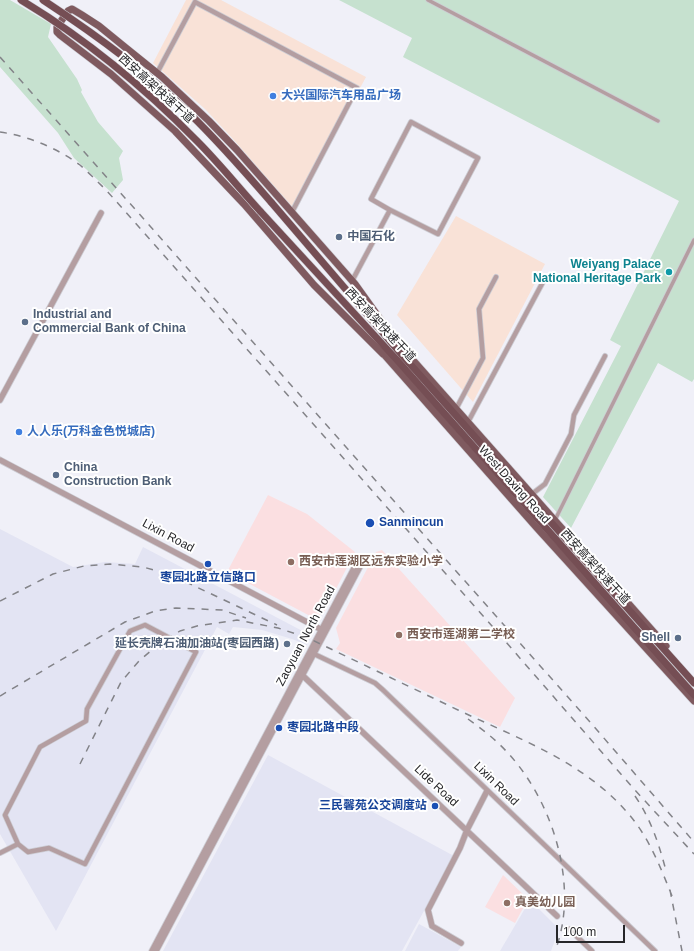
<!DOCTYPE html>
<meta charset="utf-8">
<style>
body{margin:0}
#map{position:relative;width:694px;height:951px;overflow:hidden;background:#f0f0f8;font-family:Helvetica,sans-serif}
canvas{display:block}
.scale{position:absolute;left:556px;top:925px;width:69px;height:18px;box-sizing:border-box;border:2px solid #262629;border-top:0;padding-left:5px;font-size:12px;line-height:14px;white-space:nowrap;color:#262629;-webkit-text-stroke:3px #fff;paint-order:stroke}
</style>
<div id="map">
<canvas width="694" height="951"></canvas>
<div class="scale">100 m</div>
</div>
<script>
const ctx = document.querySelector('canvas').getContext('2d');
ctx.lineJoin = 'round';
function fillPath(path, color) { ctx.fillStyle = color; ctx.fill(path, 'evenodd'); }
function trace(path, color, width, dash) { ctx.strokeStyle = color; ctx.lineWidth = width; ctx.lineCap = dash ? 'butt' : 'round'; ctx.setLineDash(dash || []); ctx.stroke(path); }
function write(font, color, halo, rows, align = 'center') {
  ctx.font = font + ' Helvetica,"Noto Sans SC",sans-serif'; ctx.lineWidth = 4; ctx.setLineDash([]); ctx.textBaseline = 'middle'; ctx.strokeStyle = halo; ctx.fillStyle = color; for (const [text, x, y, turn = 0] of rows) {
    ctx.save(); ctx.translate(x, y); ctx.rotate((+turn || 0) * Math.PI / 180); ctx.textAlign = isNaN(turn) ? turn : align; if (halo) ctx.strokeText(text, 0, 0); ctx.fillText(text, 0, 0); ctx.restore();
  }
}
const commercial = new Path2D(`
 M186,0H221L366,77L295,210L233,139L205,109L153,63Z
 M456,216L545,264L473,402L397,315Z`);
const built = new Path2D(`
 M0,529L73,567L105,562L135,564L143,547L312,636L307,645L292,639L262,630L233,627L229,634L217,627L56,931L0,834Z
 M268,755L454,856L402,951H163Z
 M530,900L559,929L551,951H500Z
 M419,924L461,947L458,951H405Z`);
const education = new Path2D(`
 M268,495L307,514L355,552L323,614L312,617L227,572Z
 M382,550L515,698L500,727L336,649L340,643L336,628L376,552Z
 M503,875L528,899L515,923L485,907Z`);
const green = new Path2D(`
 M0,0H10L51,24L48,37L77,79L82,90L81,92L98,122L123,151L119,158L123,180L112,193L74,158L58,133L0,67Z
 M339,0H694V379L692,382L658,363L571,528L543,497L621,346L610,340L679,201L403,57L412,38Z`);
const pedestrian = new Path2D(`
 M428,0L658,121
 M555,520L694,240`);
const minor = new Path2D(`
 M157,73L195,2L357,88L292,212
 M352,281L390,210L438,234L478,158L411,122L371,199L390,210
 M456,409L483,358L479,309L496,277
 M468,422L544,280
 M532,494L545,484L571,434L574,415L605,356
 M145,625L196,652L85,864L49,848L28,852L18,844L5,815L40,747L86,721L87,709L130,631Z
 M312,653L375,683L383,690L655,951
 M0,853L18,844
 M569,929L592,951`);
const tertiary = new Path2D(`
 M0,400L101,213
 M0,460L324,631
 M301,674L557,916
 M461,943L432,926L428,910L460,848L467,830L487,791
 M152,951L360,557L364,559L156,951`);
const primary = new Path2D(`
 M396,341L666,646
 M381,351L537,528L694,701
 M383,354L314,285L244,204L175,131L111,74L60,35L57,32V27L68,11L72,9L82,15L99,26L126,48L162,77L209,121L237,150L355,284L398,344`);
const trunk = new Path2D(`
 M271,202L402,355L694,683
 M260,211L397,360L694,695`);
const rail = new Path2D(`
 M0,57L590,722L694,842
 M0,132C28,136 57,148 80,165C89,173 98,182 107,191L492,626L633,788L694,854
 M0,601L53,574L84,566L110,564L143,567L169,574L277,625
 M0,696L125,622L155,611L176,608L222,610L246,618
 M468,719C482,729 495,739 507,752C553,801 580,887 555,951
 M80,764L121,682L139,661L153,649L180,631L197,626L237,620L278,628L308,638C358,662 408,686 458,710C517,738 582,761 626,811C648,835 660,866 672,896
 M635,796C650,818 658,841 665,867
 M670,890L682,951`);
const trunkBridge = new Path2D(`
 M21,0C86,39 144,87 197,141C219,163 239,188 260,211
 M43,0C95,34 146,71 190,114C219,142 245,172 271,202`);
const markers = [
 [273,96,4,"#3f7fe0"],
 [339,237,4,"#5c6f8a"],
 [669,272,4,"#0f9aa8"],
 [25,322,4,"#5c6f8a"],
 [19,432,4,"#3f7fe0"],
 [56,475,4,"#5c6f8a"],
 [370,523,5,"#1a4fb4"],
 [291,562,4,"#8d6e63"],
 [208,564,4,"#1a4fb4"],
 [399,635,4,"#8d6e63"],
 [678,638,4,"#5c6f8a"],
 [287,644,4,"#5c6f8a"],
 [279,728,4,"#1a4fb4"],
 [435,806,4,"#1a4fb4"],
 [507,903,4,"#8d6e63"]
];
const streetNames = [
 ["西安高架快速干道",156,89,42],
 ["西安高架快速干道",380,325,47],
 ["West Daxing Road",514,485,48],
 ["Lixin Road",168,536,28],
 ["西安高架快速干道",595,567,48],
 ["Zaoyuan North Road",306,636,-62],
 ["Lixin Road",496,784,44],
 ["Lide Road",436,786,43]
];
const shopNames = [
 ["大兴国际汽车用品广场",281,96],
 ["人人乐(万科金色悦城店)",27,432]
];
const serviceNames = [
 ["中国石化",347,237],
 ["Industrial and",33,315],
 ["Commercial Bank of China",33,329],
 ["China",64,468],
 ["Construction Bank",64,482],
 ["Shell",670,638,"right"],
 ["延长壳牌石油加油站(枣园西路)",279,644,"right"]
];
const cultureNames = [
 ["Weiyang Palace",661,265],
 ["National Heritage Park",661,279]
];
const transitNames = [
 ["Sanmincun",379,523],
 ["枣园北路立信路口",208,578,"center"],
 ["枣园北路中段",287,728],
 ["三民馨苑公交调度站",427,806,"right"]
];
const educationNames = [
 ["西安市莲湖区远东实验小学",299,562],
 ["西安市莲湖第二学校",407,635],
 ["真美幼儿园",515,903]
];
fillPath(commercial, '#f9e2d7');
fillPath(built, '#e3e4f3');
fillPath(education, '#fbdfe1');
fillPath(green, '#c6e1cf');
trace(pedestrian, '#ccccd3', 5);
trace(minor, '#ccccd3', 6);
trace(tertiary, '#ccccd3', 7);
trace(primary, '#ccccd3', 8);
trace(trunk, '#ccccd3', 8);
trace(pedestrian, '#b49ea1', 3.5);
trace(minor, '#b49ea1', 4.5);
trace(tertiary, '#b49ea1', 5.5);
trace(primary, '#7f5a5f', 7);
trace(trunk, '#754e54', 7);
trace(rail, '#838388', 1.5, [7, 7]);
trace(trunkBridge, '#ccccd3', 8, []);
trace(trunkBridge, '#754e54', 7);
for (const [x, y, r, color] of markers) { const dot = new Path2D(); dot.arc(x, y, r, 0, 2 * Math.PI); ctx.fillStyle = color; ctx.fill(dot); trace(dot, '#fff', 1.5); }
write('12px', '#262629', '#fff', streetNames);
write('bold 12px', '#366cbe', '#fff', shopNames, 'left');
write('bold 12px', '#4e5e75', '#fff', serviceNames, 'left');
write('bold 12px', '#0d838f', '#fff', cultureNames, 'right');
write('bold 12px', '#164399', '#fff', transitNames, 'left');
write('bold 12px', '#785e54', '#fff', educationNames, 'left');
</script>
